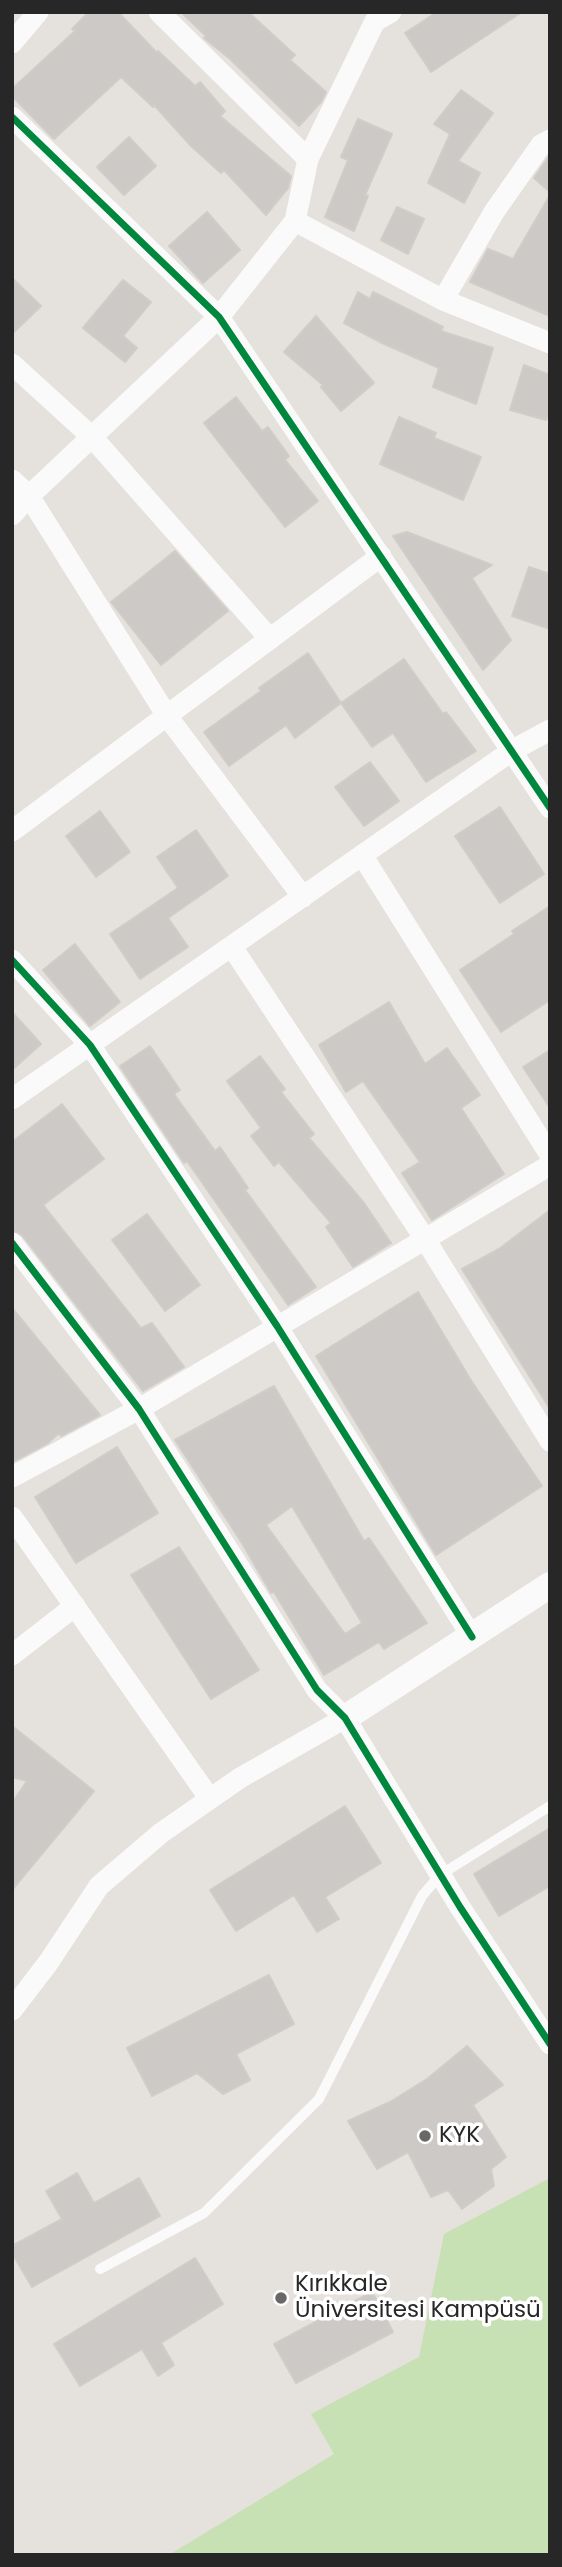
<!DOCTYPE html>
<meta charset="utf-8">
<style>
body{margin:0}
#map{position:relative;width:562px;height:2567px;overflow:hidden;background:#e5e1dc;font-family:Poppins,sans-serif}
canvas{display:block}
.frame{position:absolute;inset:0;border:14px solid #272727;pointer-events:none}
</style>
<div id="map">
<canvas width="562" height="2567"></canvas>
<div class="frame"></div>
</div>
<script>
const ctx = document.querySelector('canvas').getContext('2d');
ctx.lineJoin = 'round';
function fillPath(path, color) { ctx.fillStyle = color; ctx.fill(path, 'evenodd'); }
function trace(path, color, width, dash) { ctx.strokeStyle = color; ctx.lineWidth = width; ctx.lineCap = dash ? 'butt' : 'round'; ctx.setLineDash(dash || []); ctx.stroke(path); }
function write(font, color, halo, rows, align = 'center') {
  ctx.font = font + ' Poppins,sans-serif'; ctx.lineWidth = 7; ctx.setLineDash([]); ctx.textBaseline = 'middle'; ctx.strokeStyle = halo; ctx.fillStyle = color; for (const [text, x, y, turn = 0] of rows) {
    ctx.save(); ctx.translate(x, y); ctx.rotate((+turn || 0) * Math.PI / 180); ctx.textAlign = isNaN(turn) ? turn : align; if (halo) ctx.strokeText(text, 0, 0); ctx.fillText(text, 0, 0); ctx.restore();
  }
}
const green = new Path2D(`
 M550,2178V2555H169L334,2454L311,2414L419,2357L444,2234Z`);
const building = new Path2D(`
 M89,12H118L157,53L158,51L195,86L200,82L225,111L220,116L291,176L288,188L266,215L224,170L221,173L191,146L154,105L153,107L121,77L54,139L12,96V89L75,31L72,29Z
 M181,12H248L295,55L290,60L326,92L321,102L299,126L229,58L204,38L206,36Z
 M437,12H522L431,72L405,33Z
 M461,90L493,113L458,161L480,173L464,203L428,183L450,134L434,124Z
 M358,119L392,134L365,195L368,196L354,231L325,217L348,160L341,157Z
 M129,137L156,166L124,195L97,167Z
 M550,155V192L534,178Z
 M550,195V316L470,282L488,249L513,259Z
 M397,207L424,219L408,254L381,240Z
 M207,212L240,250L203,283L169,246Z
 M12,278L41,306L12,334Z
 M123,280L151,302L123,336L137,348L125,362L83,328Z
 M358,292L370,299L373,292L443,327L441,331L493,348L476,404L433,387L439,368L382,343L344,323Z
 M316,316L374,383L341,411L321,387L323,385L284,352Z
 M524,365L550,375V411L546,420L510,410Z
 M236,397L262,431L268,427L289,456L285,460L318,501L285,527L204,423Z
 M399,417L436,433L434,438L481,457L463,500L380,464Z
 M407,532L492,565L472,578L511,640L483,670L393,536Z
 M175,551L228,611L161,665L111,602Z
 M529,567L550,574V629L512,616Z
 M308,653L341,703L295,738L286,725L229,766L204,732L261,691L259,688Z
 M404,659L443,714L446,712L476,751L426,782L393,733L372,747L341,703Z
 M370,762L399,801L364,826L335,787Z
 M500,807L544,874L500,903L455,836Z
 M100,811L130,852L96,877L66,836Z
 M196,830L228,876L168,918L188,947L140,979L110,934L178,888L157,857Z
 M550,906V1000L501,1032L460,970L514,934L512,931Z
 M75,944L120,1002L90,1026L43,970Z
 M389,1002L425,1064L447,1048L480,1095L461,1108L504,1174L432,1220L402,1173L420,1162L363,1081L346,1092L319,1045Z
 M12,1012L41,1044L12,1070Z
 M150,1046L180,1090L174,1094L215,1151L220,1147L248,1188L245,1190L316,1287L288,1305L187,1161L184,1163L120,1066Z
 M550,1050V1108L523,1067Z
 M260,1056L285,1089L281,1092L314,1134L309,1138L364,1203L391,1243L353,1267L326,1227L331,1223L279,1162L274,1166L251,1136L261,1128L227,1081Z
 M62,1104L104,1159L43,1205L141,1328L152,1323L184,1367L143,1391L22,1235L12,1230V1142Z
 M550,1210V1409L462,1269L499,1249Z
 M147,1214L200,1285L165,1311L112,1240Z
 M418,1292L472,1382L542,1486L436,1555L316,1356Z
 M12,1308L100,1415L61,1436L59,1433L48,1443L12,1462Z
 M274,1386L364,1541L369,1538L427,1623L384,1649L379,1642L324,1675L274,1592L271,1593L242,1543L175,1440ZM292,1506L362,1623L345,1634L266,1525Z
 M117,1447L158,1513L76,1563L35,1497Z
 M179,1547L259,1670L211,1699L131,1575Z
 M12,1726L94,1791L12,1890V1803L27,1781L12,1777Z
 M345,1806L381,1863L325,1897L339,1919L317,1932L294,1895L236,1931L210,1890Z
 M550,1828V1886L499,1916L474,1874Z
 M269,1975L294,2024L236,2054L250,2080L223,2094L197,2073L152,2096L127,2048Z
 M467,2046L503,2085L473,2105L506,2157L491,2169L494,2186L462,2209L448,2190L431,2197L408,2152L377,2169L348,2121L390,2102L427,2079Z
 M77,2173L94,2203L139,2178L160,2216L32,2287L12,2253V2246L62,2219L46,2191Z
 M195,2258L223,2304L161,2343L174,2365L158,2376L142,2349L80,2386L54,2344Z
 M372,2292L393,2332L296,2383L274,2344Z`);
const service = new Path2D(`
 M100,2269L204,2213L319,2099L422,1896L440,1875L550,1806`);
const minor = new Path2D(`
 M159,12L308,159
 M12,43L38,12
 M12,117L219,317L550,808
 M295,221L443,300L550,343
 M443,300L494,212L541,145L550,140
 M12,364L92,437L270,639
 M12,480L29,496L167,716L303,897
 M12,515L29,496L219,317L295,221L308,159L375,21L391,12
 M12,831L381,556
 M362,855L550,1155
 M232,947L425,1239L550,1441
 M12,960L90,1045L277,1326L472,1637
 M12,1099L513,750L550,730
 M12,1243L139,1409L317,1690L345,1718L460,1907L550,2044
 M12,1477L139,1409L550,1165
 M12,1517L210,1799
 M12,1655L75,1606
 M12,2010L48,1963L99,1886L161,1833L240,1778L345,1718`);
const tertiary = new Path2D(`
 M345,1718L550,1585`);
const cycleway = new Path2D(`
 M12,117L219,317L550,808
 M12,960L90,1045L277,1326L472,1637
 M12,1243L139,1409L317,1690L345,1718L460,1907L550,2044`);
const markers = [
 [425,2136,7,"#6a6866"],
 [281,2298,7,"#6a6866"]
];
const poiNames = [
 ["KYK",439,2136],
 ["Kırıkkale",295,2285],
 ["Üniversitesi Kampüsü",295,2311]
];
fillPath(green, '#c7e0b4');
fillPath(building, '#ccc9c6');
trace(building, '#d0cdc8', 2);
trace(service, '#fbfafa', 10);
trace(minor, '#fbfafa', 21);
trace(tertiary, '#fbfafa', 26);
trace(cycleway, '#00873e', 7);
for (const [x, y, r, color] of markers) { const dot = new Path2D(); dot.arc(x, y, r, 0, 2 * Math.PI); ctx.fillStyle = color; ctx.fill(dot); trace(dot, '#fff', 2.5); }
write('23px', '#272727', '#fff', poiNames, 'left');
</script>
